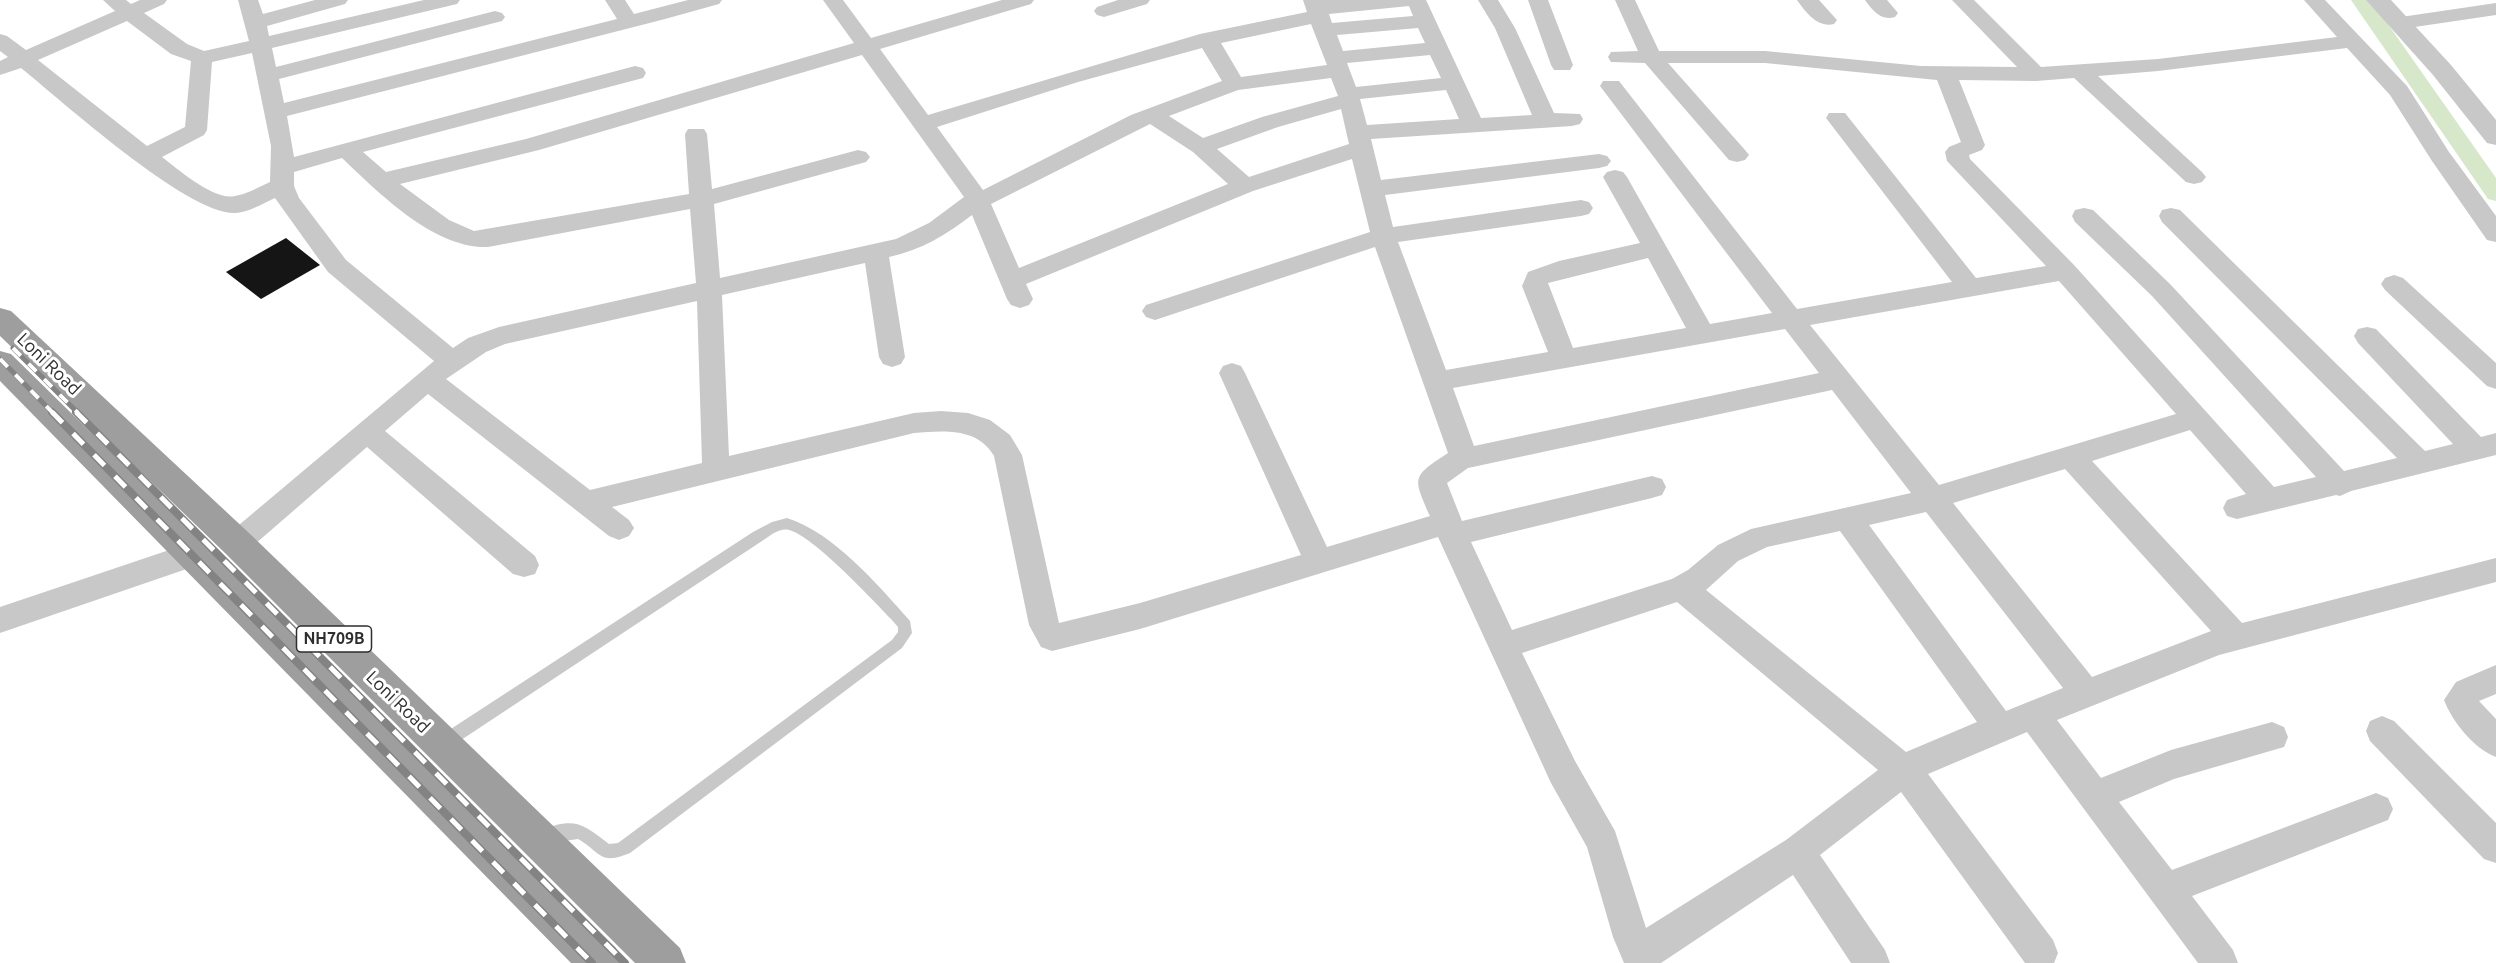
<!DOCTYPE html>
<style>
body{margin:0}
canvas{display:block;background:#fff}
</style>
<canvas width="2496" height="963"></canvas>
<script>
const ctx = document.querySelector('canvas').getContext('2d');
ctx.lineJoin = 'round';
function fillPath(path, color) { ctx.fillStyle = color; ctx.fill(path, 'evenodd'); }
function trace(path, color, width, dash) { ctx.strokeStyle = color; ctx.lineWidth = width; ctx.lineCap = dash ? 'butt' : 'round'; ctx.setLineDash(dash || []); ctx.stroke(path); }
function write(font, color, halo, rows, align = 'center') {
  ctx.font = font + ' Ubuntu,sans-serif'; ctx.lineWidth = 6; ctx.setLineDash([]); ctx.textBaseline = 'middle'; ctx.strokeStyle = halo; ctx.fillStyle = color; for (const [text, x, y, turn = 0] of rows) {
    ctx.save(); ctx.translate(x, y); ctx.rotate((+turn || 0) * Math.PI / 180); ctx.textAlign = isNaN(turn) ? turn : align; if (halo) ctx.strokeText(text, 0, 0); ctx.fillText(text, 0, 0); ctx.restore();
  }
}
const canal = new Path2D(`
 M2351,0H2371L2496,178V201L2488,199Z`);
const building = new Path2D(`
 M286,238L320,265L261,299L226,272Z`);
const service = new Path2D(`
 M787,518C834,533 878,585 910,621L912,633L902,648L630,853C599,866 601,852 578,839L544,844L538,841L536,836L538,831C574,817 581,822 609,844L618,843L892,640L898,632V627L891,619C872,599 813,536 789,530C781,528 774,533 768,537L449,748L443,750L437,748L435,743L437,738L753,532L772,522Z`);
const minor = new Path2D(`
 M103,0H126L131,4L140,0H167L164,4L144,13L187,44L204,51L249,41L238,0H258L263,14L315,0H348L345,4L267,26L269,36L424,0H460L457,4L272,48L276,67L495,11L502,13L505,17L502,21L279,79L284,103L617,19L605,0H625L634,14L688,0H722L719,4L665,19L287,116L294,157L635,66L643,68L646,73L643,78L363,152L386,172L526,139L854,43L823,0H843L871,38L1002,0H1034L1031,4L880,49L928,115L1200,34L1307,12L1303,0H1426L1481,118L1532,115L1495,28L1478,0H1498L1515,28L1554,113L1580,114L1583,119L1580,124L1572,126L1371,139L1381,180L1599,154L1607,156L1611,161L1607,166L1599,168L1385,195L1393,227L1581,200L1589,202L1593,208L1589,214L1581,216L1398,242L1446,370L1548,352L1522,286L1528,272L1559,261L1640,243L1603,177L1607,172L1615,170L1623,172L1627,177L1710,324L1772,313L1600,86L1603,81H1619L1797,309L1952,282L1826,118L1829,113H1845L1976,278L2046,266L1947,161L1945,152L1949,147L1961,142L1937,80L1765,63H1668L1745,150L1749,155L1745,160L1737,162L1729,160L1645,63L1611,62L1608,57L1611,52L1638,51L1615,0H1635L1659,51H1765L1921,66L2017,67L1952,0H1974L2041,67L2158,59L2337,37L2304,0H2325L2407,86L2449,152L2496,216V242L2487,240L2432,161L2390,95L2347,48L2158,71L2098,76L2202,172L2206,177L2202,182L2194,184L2186,182L2074,78L2036,81L1959,80L1985,145L1982,150L1969,155L1970,159L2074,265L2274,487L2316,477L2152,296L2075,222L2072,216L2075,210L2084,208L2093,210L2170,284L2344,471L2397,458L2162,222L2159,216L2162,210L2171,208L2180,210L2425,451L2453,444L2358,343L2354,336L2358,329L2367,327L2376,329L2481,437L2496,433V455L2351,491L2340,496L2336,495L2237,519L2227,516L2223,508L2227,500L2246,494L2190,430L2092,461L2242,623L2496,558V582L2219,655L2057,720L2101,778L2171,750L2272,722L2284,727L2288,737L2284,747L2174,779L2119,802L2172,870L2376,793L2388,798L2393,809L2388,820L2192,896L2233,950L2238,963H2198L2027,732L1928,774L2053,940L2058,953L2054,963H2025L1901,792L1820,855L1885,950L1890,963H1851L1793,875L1661,963H1624L1613,937L1587,847L1551,783L1438,537L1140,629L1052,651L1041,647L1029,625L994,456C977,427 943,431 914,433L612,507L629,520L634,528L629,536L619,540L609,536L428,394L385,431L535,556L539,565L535,574L524,577L513,574L367,447L247,551L237,555L227,551L222,543L227,535L434,361L328,272L275,198C264,203 249,212 236,213C189,216 62,101 21,68L0,75V61L8,57L0,51V34L7,36L26,50L115,11ZM1409,6L1413,16L1332,23L1329,14ZM127,21L171,54L191,61L185,127L147,146L38,60ZM1311,24L1327,65L1241,77L1221,43ZM1418,28L1425,43L1343,51L1337,35ZM1202,48L1222,81L1131,115L983,190L937,127L1078,82ZM252,53L271,146L270,182C259,187 247,194 235,196C214,201 178,169 162,157L204,135L207,130L212,62ZM862,55L964,197L929,223L896,239L720,278L714,204L866,162L870,157L866,152L858,150L712,189L707,134L704,129H688L685,134L689,194L474,231L449,220L400,184L539,150ZM1430,55L1441,78L1356,87L1347,63ZM1331,78L1338,96L1262,117L1203,138L1169,116L1238,90ZM1446,90L1459,119L1367,125L1360,99ZM1341,109L1349,144L1249,177L1217,149L1278,127ZM1150,124L1193,152L1228,184L1019,268L991,204ZM342,158C379,193 434,249 488,247L690,209L696,283L499,327L468,338L453,348L346,260L299,198L294,186V172ZM1352,159L1370,232L1146,305L1142,311L1146,317L1155,320L1375,247L1448,453C1411,477 1413,477 1430,516L1327,547L1245,373L1241,366L1232,363L1223,366L1219,373L1301,555L1140,603L1059,623L1022,455L1010,435L990,420L968,413L941,411L914,413L729,456L722,295L865,263L879,357L883,364L892,367L901,364L905,357L889,257C921,250 946,235 972,215L1007,299L1011,305L1020,308L1029,305L1033,299L1026,284L1253,191ZM1648,258L1686,328L1573,348L1548,283ZM2059,281L2176,414L1939,485L1810,325ZM697,301L702,463L590,490L446,379L486,352L505,344ZM1785,329L1819,373L1474,446L1453,388ZM1832,390L1911,493L1751,529L1718,545L1688,570L1672,579L1512,630L1471,542L1652,498L1662,495L1666,487L1662,479L1652,476L1462,521L1447,483L1468,468ZM2065,469L2211,631L2092,677L1953,503ZM1926,512L2063,688L2006,711L1869,525ZM1840,531L1977,722L1906,752L1706,590L1738,561L1767,547ZM1677,602L1878,770L1786,840L1646,928L1615,831L1575,761L1522,653Z
 M1118,0H1150L1147,4L1104,17L1097,15L1094,11L1097,7Z
 M1528,0H1548L1573,65L1570,70H1554L1551,65Z
 M1797,0H1819L1837,20L1834,24C1818,28 1806,13 1797,0Z
 M1865,0H1887L1898,13L1895,17C1881,21 1873,11 1865,0Z
 M2496,3V15L2401,29L2394,27L2391,23L2394,19L2401,17Z
 M2394,275L2403,278L2496,363V389L2487,386L2385,290L2381,284L2385,278Z
 M193,542L204,545L208,554L204,563L0,633V607Z
 M2496,665V694L2479,701L2496,719V757C2474,749 2452,721 2444,700L2456,682Z
 M2382,716L2394,721L2496,823V863L2484,859L2370,741L2366,731L2370,721Z`);
const tertiary = new Path2D(`
 M2366,0H2391L2451,65L2496,120V145L2487,143L2433,75Z`);
const trunk = new Path2D(`
 M0,308L11,311L249,533L680,948L686,963H635L225,553L0,336Z
 M0,351L11,354L616,948L622,963H571L0,381Z`);
const railFar1 = new Path2D(`
 M13,348L78,413
 M0,359L53,413`);
const rail = new Path2D(`
 M52,412L592,963
 M76,412L625,963`);
const shields = [
 [334,639,75]
];
const shieldNames = [
 ["NH709B",334,639]
];
const streetNames = [
 ["Loni Road",49,364,44],
 ["Loni Road",398,702,44]
];
fillPath(canal, '#d7e8ca');
fillPath(building, '#151515');
fillPath(service, '#c8c8c8');
fillPath(minor, '#c8c8c8');
fillPath(tertiary, '#c8c8c8');
fillPath(trunk, '#9e9e9e');
trace(railFar1, '#838383', 5);
trace(rail, '#838383', 8);
trace(railFar1, '#fff', 4, [11]);
trace(rail, '#fff', 5, [15]);
for (const [x, y, w] of shields) { const box = new Path2D(); box.roundRect(x - w / 2, y - 13, w, 26, 4.5); ctx.fillStyle = '#fff'; ctx.fill(box); trace(box, '#2e2e2e', 1.5); }
write('bold 16px', '#2e2e2e', null, shieldNames);
write('18px', '#2e2e2e', '#fff', streetNames);
</script>
